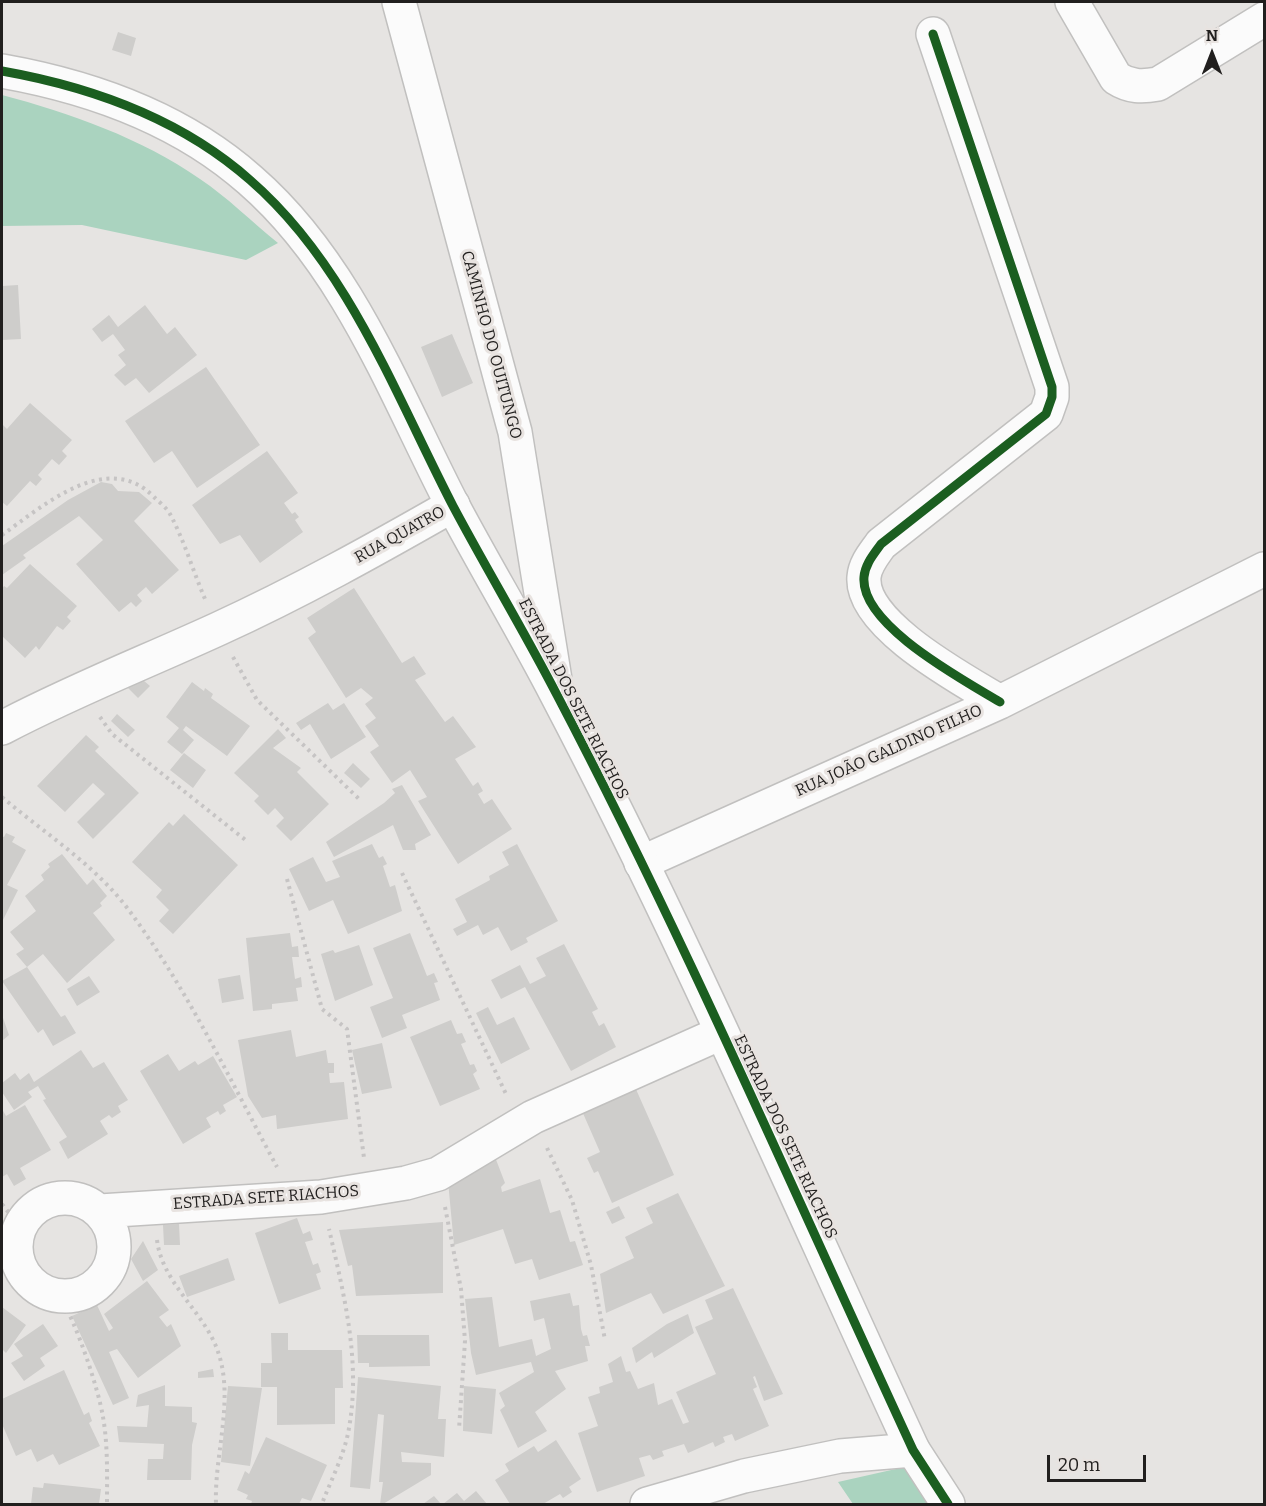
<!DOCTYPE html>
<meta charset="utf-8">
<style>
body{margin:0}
#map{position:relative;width:1266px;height:1506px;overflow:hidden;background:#e6e4e2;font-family:Bitter,serif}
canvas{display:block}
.frame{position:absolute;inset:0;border:3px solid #211f1e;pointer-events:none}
.north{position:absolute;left:1182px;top:24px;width:60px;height:60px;-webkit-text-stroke:4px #e8e3e0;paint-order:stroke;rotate:0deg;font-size:16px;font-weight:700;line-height:24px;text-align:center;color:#211f1e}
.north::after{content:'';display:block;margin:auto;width:21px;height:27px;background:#211f1e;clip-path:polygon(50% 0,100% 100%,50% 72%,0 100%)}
.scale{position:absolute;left:1047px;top:1455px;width:99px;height:27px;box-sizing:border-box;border:3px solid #211f1e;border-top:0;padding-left:8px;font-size:18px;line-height:21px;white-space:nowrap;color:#211f1e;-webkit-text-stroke:4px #e8e3e0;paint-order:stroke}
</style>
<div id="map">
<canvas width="1266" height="1506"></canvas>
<div class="frame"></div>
<div class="north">N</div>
<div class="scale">20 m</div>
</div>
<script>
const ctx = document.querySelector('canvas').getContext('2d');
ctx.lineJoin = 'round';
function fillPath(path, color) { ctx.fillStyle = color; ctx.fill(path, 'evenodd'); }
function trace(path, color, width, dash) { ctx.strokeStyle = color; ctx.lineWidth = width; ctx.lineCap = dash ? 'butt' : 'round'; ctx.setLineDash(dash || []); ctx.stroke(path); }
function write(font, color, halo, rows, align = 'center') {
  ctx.font = font + ' Bitter,serif'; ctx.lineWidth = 6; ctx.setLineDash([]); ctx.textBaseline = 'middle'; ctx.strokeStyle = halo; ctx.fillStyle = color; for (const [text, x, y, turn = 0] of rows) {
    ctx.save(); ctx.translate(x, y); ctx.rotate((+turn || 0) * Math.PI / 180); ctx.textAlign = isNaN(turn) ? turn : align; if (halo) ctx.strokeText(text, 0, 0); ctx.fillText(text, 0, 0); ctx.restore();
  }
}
const green = new Path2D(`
 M2,95C70,113 141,138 200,179C227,197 252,222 278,243L246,260L82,225L2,226Z
 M909,1466L932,1504H853L838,1482Z`);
const building = new Path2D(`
 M118,32L136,38L131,56L112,50Z
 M18,285L21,339L2,340V286Z
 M145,305L167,334L175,327L197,355L149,393L136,378L125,386L114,375L126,365L118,355L125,350L113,334L102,342L92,329L109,315L118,327Z
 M452,334L473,383L442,397L421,347Z
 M206,367L260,445L197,488L172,451L154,463L125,421Z
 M30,403L72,440L62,451L67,456L59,465L52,459L38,475L42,479L36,486L30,481L7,506L2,502V424L7,429Z
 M267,451L298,493L284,503L292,514L295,512L299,517L295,520L303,532L260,563L240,535L220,544L192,505Z
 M101,482L112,484L118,491L139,492L152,503L134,521L179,570L152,594L146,587L137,595L142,601L136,607L131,602L119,612L76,564L103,540L79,516L23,555L26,558L2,575V546L68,500Z
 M30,564L77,606L67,617L71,621L63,630L57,626L39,650L36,646L25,658L2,636V589L4,586L7,588Z
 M354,588L402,663L414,656L426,674L415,680L445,722L453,716L476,747L455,759L473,786L478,782L483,791L478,794L484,804L492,799L512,829L458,864L418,801L427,797L410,770L392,783L370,752L379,746L365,726L376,718L365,704L373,698L361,688L346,698L308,638L316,632L307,618Z
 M137,675L150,686L138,698L122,682Z
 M192,682L204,691L205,688L213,694L211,698L250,726L227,756L186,726L183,730L194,740L182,754L167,742L179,728L166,717Z
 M328,703L333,710L344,703L366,737L331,759L310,724L301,730L296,723Z
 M117,714L135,730L128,737L111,721Z
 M278,729L286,738L273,748L301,768L297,772L329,804L291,841L276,826L284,818L275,808L268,815L254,801L259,796L234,773Z
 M86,735L99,747L95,751L139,793L93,839L77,822L105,794L93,783L65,812L37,786Z
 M184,753L206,770L193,788L170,770Z
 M353,763L370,779L361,788L344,773Z
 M402,785L431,835L415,844L416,850H403L393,825L334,857L326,842L384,803L395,793L392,789Z
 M184,814L238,865L173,934L159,921L169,910L156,897L162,890L132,862L169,822L173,826Z
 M6,833L15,837L12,842L26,850L7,885L18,890L2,922V836L4,837Z
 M372,844L379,858L383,856L387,864L383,866L390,887L395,885L402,911L348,934L333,900L309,911L289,869L313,857L326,882L340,877L332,861Z
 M517,844L558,921L526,938L528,942L511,951L498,927L483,935L478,925L457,936L453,929L467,922L455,899L490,880L489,876L509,865L502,852Z
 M62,854L87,885L93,879L107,896L100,903L102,906L93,913L115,940L67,983L43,954L27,967L16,954L24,949L10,932L36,911L25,896L44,880L41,875L50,867L48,864Z
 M290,933L292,947L298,946L299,957H292L295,979L301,977L302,987L296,988L298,1001L272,1004V1009L253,1011L246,938Z
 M410,933L427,976L434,973L438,982L434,983L440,1000L402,1015L407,1028L382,1038L370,1007L393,998L373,948Z
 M564,944L598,1009L592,1012L599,1026L604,1023L616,1047L571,1071L525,987L501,999L491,980L520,965L530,984L546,976L536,958Z
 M359,945L373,985L335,1001L321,954L333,950L335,953Z
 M27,967L61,1017L65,1015L76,1033L53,1046L43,1029L38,1033L2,981Z
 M240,975L244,999L222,1003L218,979Z
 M89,976L100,992L77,1006L67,989Z
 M488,1007L497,1025L514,1017L530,1049L501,1064L476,1013Z
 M2,1015L9,1035L2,1041Z
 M451,1020L457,1034L462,1033L466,1042L461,1044L470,1065L474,1064L477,1071L473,1074L480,1089L440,1106L410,1037Z
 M291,1030L296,1057L326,1050L328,1063H334V1073H329L330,1083L344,1082L348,1119L277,1129L276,1115L262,1118L248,1096L238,1040Z
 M382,1043L392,1088L362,1094L352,1050Z
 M81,1050L93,1068L104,1062L128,1100L118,1106L121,1112L112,1118L109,1115L100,1121L108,1134L68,1159L59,1142L67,1137L43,1100L46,1099L38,1086L28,1092L32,1097L14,1110L2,1092V1083L15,1073L20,1080L29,1073L34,1082Z
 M168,1054L179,1071L195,1061L198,1065L213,1056L237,1097L223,1105L226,1111L220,1115L218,1111L206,1118L211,1127L183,1144L140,1071Z
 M635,1087L674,1175L612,1203L598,1171L594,1173L587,1158L600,1152L582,1111Z
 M25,1105L51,1150L20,1168L26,1179L14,1186L7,1174L2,1177V1109L6,1116Z
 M495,1157L505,1183L501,1187L502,1192L540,1179L550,1213L560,1210L570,1242L575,1241L583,1265L539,1280L532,1259L515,1264L503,1229L454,1245L448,1181Z
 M678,1193L725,1286L663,1314L651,1293L606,1313L600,1274L634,1258L625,1237L653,1223L646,1208Z
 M619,1206L625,1218L612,1224L606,1212Z
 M297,1218L303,1234L310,1231L313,1240L305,1242L313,1265L318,1263L321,1272L316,1274L321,1289L279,1304L255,1233Z
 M443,1222V1293L356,1296L352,1265L348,1266L339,1230Z
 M179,1224L180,1245H164L163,1225Z
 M143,1241L158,1270L143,1281L131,1259Z
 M228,1258L235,1280L187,1297L179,1276Z
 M147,1281L169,1310L159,1317L167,1327L171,1324L181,1346L138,1378L117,1349L109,1352L129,1398L113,1405L72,1316L97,1305L109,1331L113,1328L104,1314Z
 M733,1288L783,1394L764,1401L755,1376L753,1377L757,1387L753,1389L769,1426L735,1441L732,1434L723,1437L725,1442L715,1447L713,1442L688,1453L684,1444L662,1451L664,1456L653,1460L650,1455L639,1458L645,1476L597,1492L578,1433L598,1426L588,1397L600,1393L599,1387L613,1382L608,1364L621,1356L626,1372L630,1371L638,1389L654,1383L658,1405L672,1399L683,1424L689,1422L676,1392L716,1374L695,1327L713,1319L705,1300Z
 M570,1293L573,1306L579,1305L581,1329L583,1336L587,1335L590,1346H585L588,1361L555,1371L566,1389L535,1412L547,1431L518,1448L500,1410L505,1406L499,1393L534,1372L531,1362L476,1375L471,1353L465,1299L492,1297L499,1347L532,1339L536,1356L551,1349L544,1318L534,1321L530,1301Z
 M2,1307L26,1325L6,1353L3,1350L2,1353Z
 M688,1314L694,1333L654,1358L652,1352L636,1363L632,1348L667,1324Z
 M43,1324L58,1346L40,1358L45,1366L24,1381L11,1363L23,1356L14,1344Z
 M271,1333H288V1350H342L343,1388H335V1424L277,1425V1387H261V1363H272Z
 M357,1335H429L430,1366L369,1367V1363H358Z
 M213,1369L214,1377L198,1378V1372Z
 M64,1370L84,1415L89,1412L92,1421L89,1423L100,1446L59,1465L53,1454L37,1462L31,1449L16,1456L2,1424V1399Z
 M358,1377L441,1386L438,1419H446L444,1457L401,1452L402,1462L431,1463V1475L383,1504H380L383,1482H379L384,1415L378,1414L370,1489L350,1487Z
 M165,1385V1406L192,1407V1422L197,1423L192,1445L191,1480H147L148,1459H163L164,1444L119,1442L117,1426L147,1427L149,1405L136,1407L138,1395Z
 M228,1386L262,1388L250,1466L221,1462Z
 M464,1386L496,1389L492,1434L463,1431Z
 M266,1437L327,1465L311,1501L302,1498L299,1504H251L252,1501L246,1499L248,1495L237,1490L245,1471L249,1474Z
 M556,1440L581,1479L569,1487L572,1492L563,1498L560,1494L543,1504H510L495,1480L509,1471L505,1464L534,1446L538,1452Z
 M44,1483L101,1489L99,1504H31L33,1487L43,1488Z
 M476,1491L487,1504H443L457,1493L464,1501Z
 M434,1496L441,1504H423Z`);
const path = new Path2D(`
 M2,535C43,506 107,449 154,497C159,502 166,507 170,514C184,540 193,571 205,599
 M233,657L257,700L359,799
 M100,717L112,734L248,842
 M2,797C44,833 94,864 128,909C187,988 230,1080 277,1167
 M402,873L506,1094
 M287,879L322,1009L347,1029L364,1158
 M547,1148L572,1200L591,1265L605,1340
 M2,1204L20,1227
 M445,1207L461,1289L465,1341L459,1429
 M157,1240C162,1281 199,1308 215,1344C237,1394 214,1452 216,1504
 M2,1266L18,1263
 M60,1297C76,1322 98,1387 103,1417C108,1445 107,1476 107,1504
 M323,1501C332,1478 345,1453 349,1428C361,1361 344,1295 329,1229`);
const street = new Path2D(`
 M399,2L515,432L557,692
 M1072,2L1116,78C1130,87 1142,87 1158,84L1264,19
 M933,34L1052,387V397L1046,414L881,544C874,554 865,564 864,577C860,625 964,680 1000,702
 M2,728C72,691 146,662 218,629C299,592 376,549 453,505
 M641,863L1000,702L1264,569
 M16 1247a49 49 0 1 1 98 0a49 49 0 1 1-98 0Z
 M100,1211L321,1197L406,1183L438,1174L533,1117L721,1033
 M647,1504L744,1476L840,1456L913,1450`);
const secondary = new Path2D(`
 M2,71C92,87 180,118 250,180C348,265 395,394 453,506C487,570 524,631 557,695C686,941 796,1197 913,1450L948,1504`);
const cycleway = new Path2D(`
 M933,34L1052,387V397L1046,414L881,544C874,554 865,564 864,577C860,625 964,680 1000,702
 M2,71C92,87 180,118 250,180C348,265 395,394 453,506C487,570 524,631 557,695C686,941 796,1197 913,1450L948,1504`);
const streetNames = [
 ["CAMINHO DO OUITUNGO",491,345,75],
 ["RUA QUATRO",400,535,-29],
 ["ESTRADA DOS SETE RIACHOS",573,699,63],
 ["RUA JOÃO GALDINO FILHO",889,751,-24],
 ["ESTRADA DOS SETE RIACHOS",785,1137,65],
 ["ESTRADA SETE RIACHOS",266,1198,-4]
];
fillPath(green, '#aad3bf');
fillPath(building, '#cecdcb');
trace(street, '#c1c0bf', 36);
trace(secondary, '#c1c0bf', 36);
trace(path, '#c6c4c4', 4, [3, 4.5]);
trace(street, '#fbfbfb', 33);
trace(secondary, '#fbfbfb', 33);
trace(cycleway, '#1b5e20', 9);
write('16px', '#211f1e', '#e8e3e0', streetNames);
</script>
